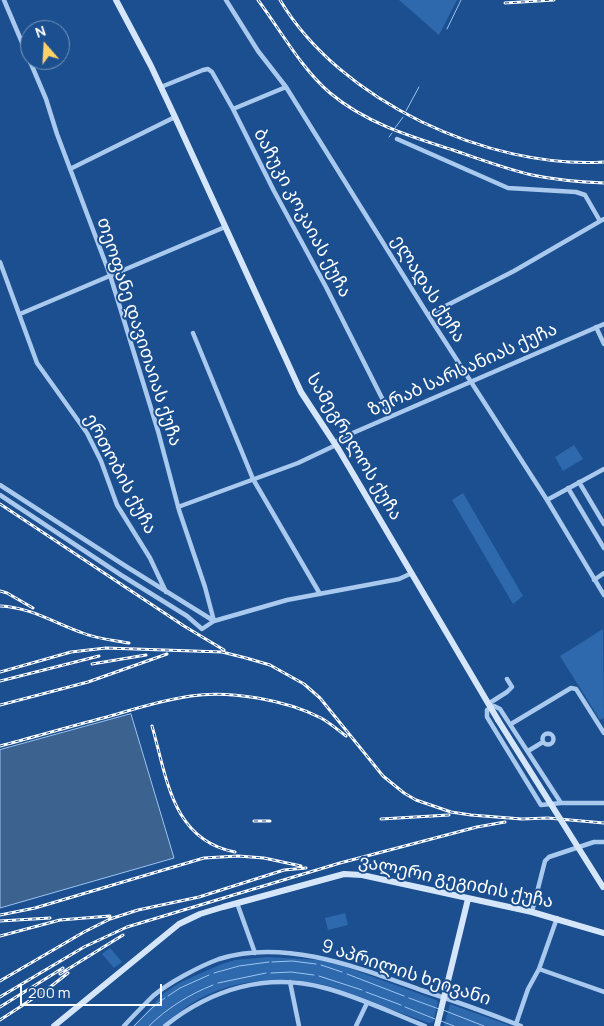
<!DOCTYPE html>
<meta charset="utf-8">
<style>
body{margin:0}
#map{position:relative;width:604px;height:1026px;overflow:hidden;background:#1b4f8f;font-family:Manrope,sans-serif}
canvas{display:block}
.north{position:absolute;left:20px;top:20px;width:50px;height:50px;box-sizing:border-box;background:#1b4f8f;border:1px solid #7695bc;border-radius:50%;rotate:341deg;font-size:14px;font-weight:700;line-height:20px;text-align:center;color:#fff}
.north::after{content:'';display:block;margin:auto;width:18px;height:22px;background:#ffd166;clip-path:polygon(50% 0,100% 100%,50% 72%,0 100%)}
.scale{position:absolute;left:20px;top:984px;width:142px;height:22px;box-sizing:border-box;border:2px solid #fff;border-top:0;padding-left:6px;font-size:15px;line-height:18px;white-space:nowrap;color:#fff;-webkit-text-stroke:4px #1b4f8f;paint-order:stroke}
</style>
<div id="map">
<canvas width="604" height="1026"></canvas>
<div class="north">N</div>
<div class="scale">200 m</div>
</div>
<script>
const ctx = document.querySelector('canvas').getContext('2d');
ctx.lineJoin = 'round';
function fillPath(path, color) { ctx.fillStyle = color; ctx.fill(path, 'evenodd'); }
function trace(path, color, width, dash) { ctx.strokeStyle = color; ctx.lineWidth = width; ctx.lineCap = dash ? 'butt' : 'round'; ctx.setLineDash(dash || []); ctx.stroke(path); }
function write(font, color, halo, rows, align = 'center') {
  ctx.font = font + ' Manrope,"Noto Sans Georgian",sans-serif'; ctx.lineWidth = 4; ctx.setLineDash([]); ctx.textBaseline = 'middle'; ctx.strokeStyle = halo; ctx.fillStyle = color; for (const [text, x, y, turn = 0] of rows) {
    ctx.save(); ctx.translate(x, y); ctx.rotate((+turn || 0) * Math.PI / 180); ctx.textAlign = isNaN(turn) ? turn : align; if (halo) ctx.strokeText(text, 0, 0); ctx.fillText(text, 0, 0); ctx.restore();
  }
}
const green = new Path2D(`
 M399,0H457L439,35Z
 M574,445L583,459L563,471L555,457Z
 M463,493L523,596L513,604L452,500Z
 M603,629L604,718L600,720L560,656Z
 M345,913L348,925L328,930L325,918Z
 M110,948L122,962L114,968L102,954Z
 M267,957L320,960L346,967L436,1000L438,1002L433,1022L429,1023C407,1015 386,1008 364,1000C351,995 339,989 325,985C285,976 236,978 199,999C186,1006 174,1016 163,1026H133L164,993L181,982L222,964L235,960Z
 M450,1004L511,1026H444Z`);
const water = new Path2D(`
 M131,714L174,858L0,908V750Z`);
const stream = new Path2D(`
 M447,29L461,0
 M406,111L419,87
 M395,128L403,117
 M389,137L392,133
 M272,962L292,961L316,964
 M321,965L342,972
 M214,973L239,966L269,962
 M271,973L291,972L314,975
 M347,974L404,996
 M319,976L362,990
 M218,983L266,973
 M366,992L401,1005
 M168,996L180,988L209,975
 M409,998L439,1009
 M405,1007L435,1019
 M443,1010L484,1026
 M441,1021L454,1026
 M134,1026L152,1008L165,998
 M149,1026C167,1008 190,994 213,985`);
const street = new Path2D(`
 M4,0L46,99L57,134L110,275L158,431L179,510L205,587L214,621
 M226,0L258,51L286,87L428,315L547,500L604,595
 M161,87L203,70L208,69L212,72L233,109L274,191L326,287L391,416
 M233,109L286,87
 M397,139L508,188L576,192L585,195L600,221
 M70,169L175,117
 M0,262L37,363L87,433L101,461L117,505L150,558L166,592
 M20,314L225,227
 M428,315L514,271L604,219
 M596,327L604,344
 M193,333L253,479L320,594
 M579,482L604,524
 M0,485L127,567L214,621
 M568,488L604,548
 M0,495L121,575L187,616L202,629L214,621L287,600L399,579L412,573
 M547,500L604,469
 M178,507L298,463L336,445L339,439L604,324
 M594,580L604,573
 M488,704L507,692L512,687L507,679
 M511,724L571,688L576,689L578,692L604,733
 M542.5 739a5.5 5.5 0 1 1 11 0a5.5 5.5 0 1 1-11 0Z
 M528,751L543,742
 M561,803L500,709L494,706L487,710V717L541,805L561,803H604
 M237,903L255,953
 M532,912L545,861L549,857L594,842H604
 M557,918L539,969L604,992
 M290,982L299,1026
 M516,1024L528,989L539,969
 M124,1026C133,1016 143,1006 153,996C168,983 200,966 219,959C285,938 359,968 421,990C455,1001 488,1013 521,1026
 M165,1026C211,989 267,972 325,988C359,997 392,1013 425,1026
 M356,1026L367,1003`);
const secondary = new Path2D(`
 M116,0L151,66L175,117L301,392L339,450L498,720
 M54,1026L179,924L200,914L223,907L344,874L362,875L532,912L604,933
 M437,1026L468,899`);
const rail = new Path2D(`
 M258,0C281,31 301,68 330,93C366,123 409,136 453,150C479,159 506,169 532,175C556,180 580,182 604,183
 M280,0C340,101 488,169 604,162
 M505,3L554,0
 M0,504L184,626L224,650
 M0,591L7,593L33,608
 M0,606C29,607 53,622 80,632C96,639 113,640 129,643
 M92,664L146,655
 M0,672L71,652L106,648L222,652L246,658L270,665L304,684L320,698L383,776L404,793L416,800L451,812L471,815L522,819L548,818L604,823
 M0,681L99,656
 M0,705L88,682L167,654
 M152,726C167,778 172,840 235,852
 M0,746C34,737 68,727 103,718C132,710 161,700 191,696C230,690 286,700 321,718C330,723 338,730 346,736
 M381,819L449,815
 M254,821H270
 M0,915L35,908L204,858L238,856L264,858L301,866
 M0,921L50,918
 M0,936L60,920L110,916
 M60,974L123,935
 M0,981L84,932L110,919L138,910L199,897L284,870L306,868
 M0,997L84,947L127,927L340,863L477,827L505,822
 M0,1007L63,968
 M0,1020L49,988L68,973`);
const secondaryBridge = new Path2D(`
 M498,720L603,887`);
const streetNames = [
 ["ბაჩუკი კოკაიას ქუჩა",302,213,62],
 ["ელადას ქუჩა",428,289,58],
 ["თეოფანე დავითაიას ქუჩა",139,332,72],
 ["ზურაბ სარსანიას ქუჩა",463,370,-24],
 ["სამეგრელოს ქუჩა",354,447,59],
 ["ერთობის ქუჩა",120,474,62],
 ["ვალერი გეგიძის ქუჩა",456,882,12],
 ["9 აპრილის ხეივანი",406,973,18]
];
fillPath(green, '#2e69ad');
fillPath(water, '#3c6290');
trace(water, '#9cc4f0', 1);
trace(stream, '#9cc4f0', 1);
trace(street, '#a9c9ee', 4.5);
trace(secondary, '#d6e6fa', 6);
trace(rail, '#fff', 3);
trace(rail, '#1b4f8f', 1, [4]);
trace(secondaryBridge, '#d6e6fa', 6);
write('18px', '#fff', '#1b4f8f', streetNames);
</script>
